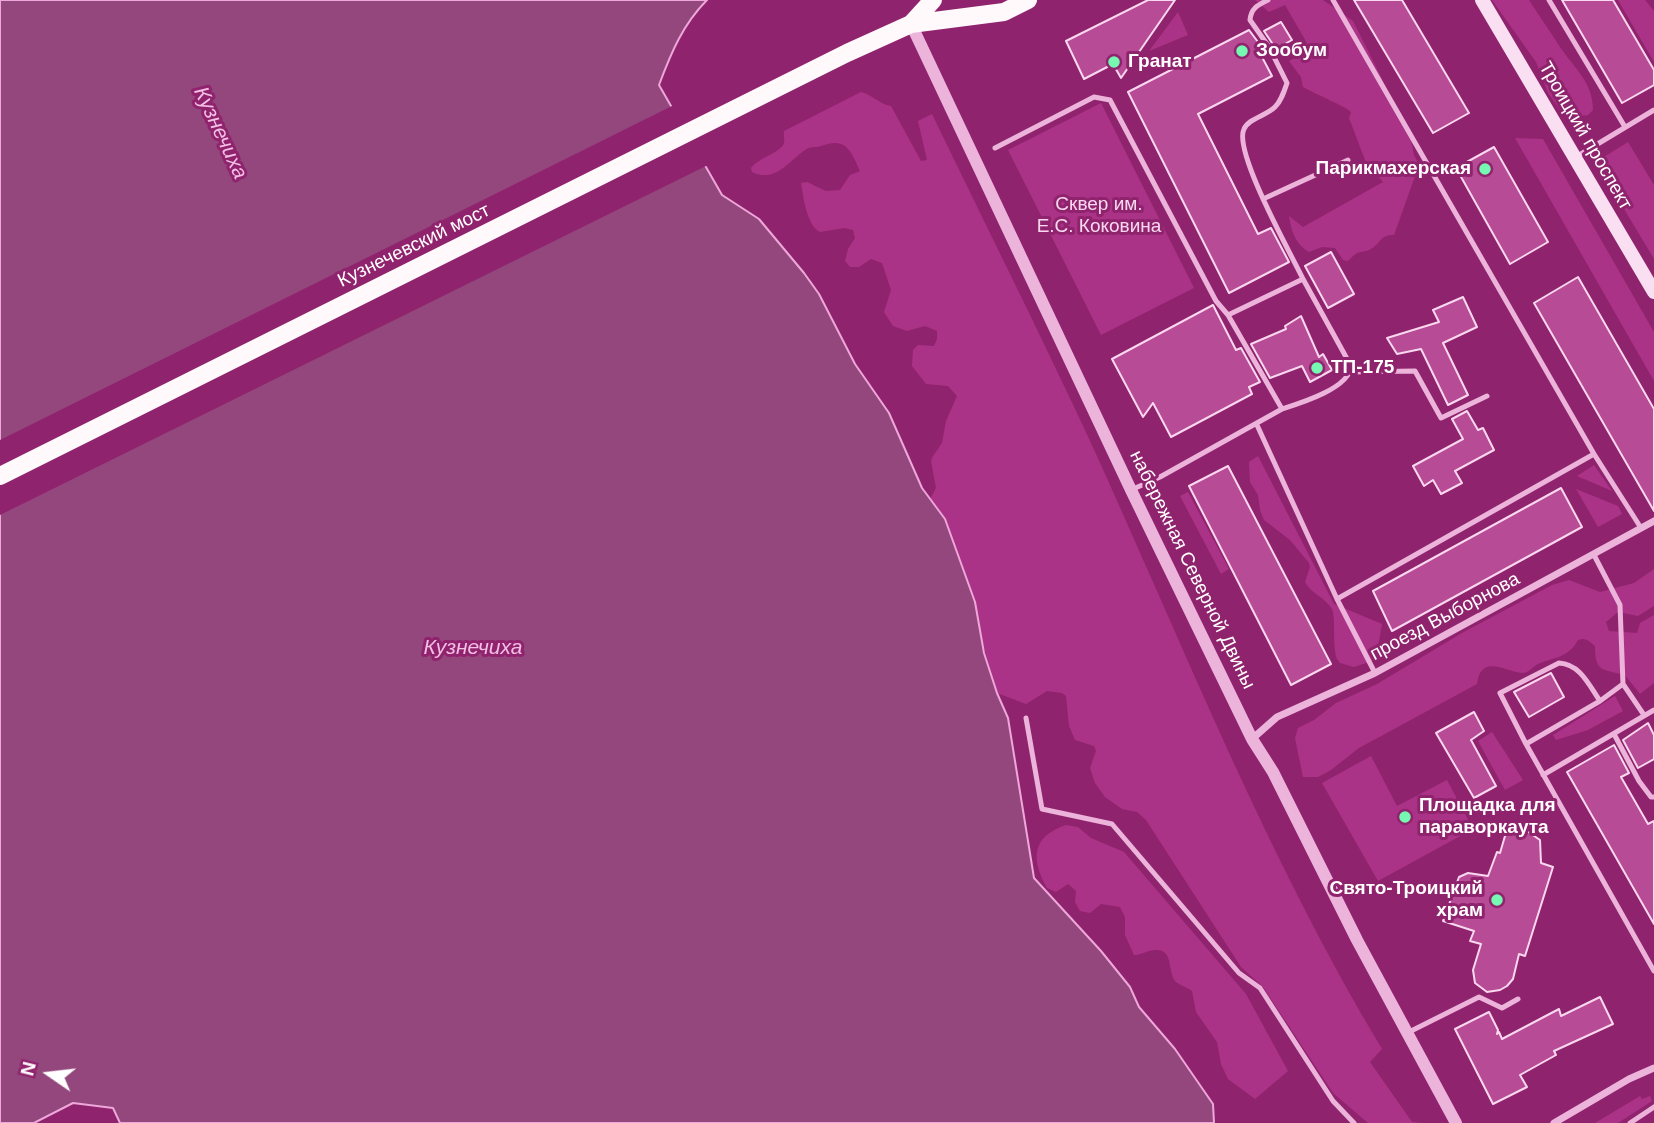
<!DOCTYPE html>
<meta charset="utf-8">
<style>
body{margin:0}
#map{position:relative;width:1654px;height:1123px;overflow:hidden;background:#90236d;font-family:Helvetica,sans-serif}
canvas{display:block}
.north{position:absolute;left:14px;top:1039px;width:70px;height:70px;-webkit-text-stroke:5px #90236d;paint-order:stroke;rotate:284deg;font-size:19px;font-weight:700;line-height:28px;text-align:center;color:#fff}
.north::after{content:'';display:block;margin:auto;width:24px;height:32px;background:#fff;clip-path:polygon(50% 0,100% 100%,50% 72%,0 100%)}
</style>
<div id="map">
<canvas width="1654" height="1123"></canvas>
<div class="north">N</div>
</div>
<script>
const ctx = document.querySelector('canvas').getContext('2d');
ctx.lineJoin = 'round';
function fillPath(path, color) { ctx.fillStyle = color; ctx.fill(path, 'evenodd'); }
function trace(path, color, width, dash) { ctx.strokeStyle = color; ctx.lineWidth = width; ctx.lineCap = dash ? 'butt' : 'round'; ctx.setLineDash(dash || []); ctx.stroke(path); }
function write(font, color, halo, rows, align = 'center') {
  ctx.font = font + ' Helvetica,sans-serif'; ctx.lineWidth = 6; ctx.setLineDash([]); ctx.textBaseline = 'middle'; ctx.strokeStyle = halo; ctx.fillStyle = color; for (const [text, x, y, turn = 0] of rows) {
    ctx.save(); ctx.translate(x, y); ctx.rotate((+turn || 0) * Math.PI / 180); ctx.textAlign = isNaN(turn) ? turn : align; if (halo) ctx.strokeText(text, 0, 0); ctx.fillText(text, 0, 0); ctx.restore();
  }
}
const green = new Path2D(`
 M1255,0H1323L1353,21L1410,135L1414,155L1419,165L1394,235C1380,234 1380,245 1369,250C1357,254 1360,249 1348,261L1343,260L1335,248L1322,247L1309,252C1296,245 1291,231 1289,216L1303,227L1383,182L1365,160L1349,118L1351,112C1347,107 1313,93 1303,87L1301,77L1289,61L1311,50L1285,5L1269,12Z
 M1492,0H1529C1539,16 1550,31 1560,47C1574,68 1593,82 1593,110L1588,115L1573,117L1571,125L1548,93L1536,62Z
 M1618,0H1645L1654,11V62Z
 M1178,12L1188,35L1149,51Z
 M861,92C873,95 879,104 891,106L921,161L927,160L918,121L932,114C985,224 1040,333 1091,443C1184,647 1266,856 1382,1049L1370,1062L1412,1122L1421,1123H1368L1333,1093L1263,987L1241,967L1146,820L1137,812L1122,809L1105,797L1095,783L1090,768L1096,751L1094,746L1075,740L1069,726L1066,696L1062,693L1047,691L1026,704L997,693L959,561L945,519L930,499L936,488L931,461L933,456L942,443L946,421L957,396L948,386L926,384L912,366L913,350L918,345L934,346L937,339V331L925,326L907,331L893,326L884,312L891,290L882,263L871,259L859,267H850L845,261L848,249L855,238L853,230L844,228L820,232C807,226 803,196 801,183L807,182L826,191L840,190L850,175L860,171C850,149 846,137 821,146C815,148 810,146 805,150C788,162 775,183 752,172L751,168C758,158 782,152 784,143C785,139 783,135 784,131Z
 M1101,103L1194,288L1101,335L1008,150Z
 M1515,138L1543,139L1654,332V381Z
 M1628,142L1654,185V259L1596,162Z
 M1258,456L1334,604L1382,624L1377,652L1372,661L1354,667L1340,663L1337,659C1332,646 1336,618 1332,609C1325,597 1311,594 1305,582L1310,567L1309,563L1290,540L1264,520L1260,510L1258,495L1250,482L1249,462Z
 M1594,465L1612,491L1577,476Z
 M1576,489L1618,506L1622,514L1598,527Z
 M1188,492L1229,569L1221,574L1180,496Z
 M1654,569V606L1638,616L1618,612L1606,622L1609,631L1637,633L1640,623L1654,615V683L1640,694L1625,675C1603,669 1595,673 1595,646C1589,641 1585,637 1578,640C1568,659 1552,657 1536,665C1532,668 1528,673 1522,673C1506,672 1481,653 1477,684L1359,748L1331,770L1318,777H1303L1295,738L1298,728L1314,720L1336,703L1377,684L1462,633L1552,585L1569,580L1600,592L1634,583Z
 M1615,696L1623,711L1588,730L1556,740L1553,735Z
 M1492,732L1523,780L1505,790L1478,741Z
 M1371,756L1397,806L1447,780L1473,829L1378,881L1322,783Z
 M1066,825L1078,827L1091,838L1124,852L1246,994L1288,1071L1255,1099L1228,1079L1221,1064L1217,1042L1196,1012L1192,991C1187,987 1181,986 1176,982C1167,973 1174,950 1157,950C1149,949 1142,955 1134,955L1125,935V917L1120,907L1101,904L1090,913L1080,911L1075,902L1076,891L1068,884L1056,892L1047,888C1031,859 1031,837 1066,825Z
 M1640,1096L1642,1099L1650,1096L1652,1101L1618,1123H1595Z`);
const water = new Path2D(`
 M0,0H707C683,24 671,53 659,85L722,195L759,219L804,273L819,294L855,364L889,413L922,488L945,519L975,602L984,653L997,693L1008,718L1034,878L1101,951L1130,987L1139,1007L1175,1049L1213,1104L1214,1123H120L113,1108L73,1103L34,1123H0Z`);
const pier = new Path2D(`
 M674,105L708,165L0,515V440Z`);
const building = new Path2D(`
 M1148,0H1175L1121,78L1113,64L1084,79L1066,41Z
 M1354,0H1402L1469,113L1433,133Z
 M1562,0H1613L1654,70V85L1622,103Z
 M1281,22L1292,40L1276,49L1264,31Z
 M1249,30L1267,54L1262,57L1272,76L1198,114L1258,234L1271,228L1289,262L1229,293L1128,92Z
 M1494,147L1548,242L1510,264L1456,168Z
 M1331,252L1354,294L1328,308L1305,266Z
 M1578,277L1654,409V511L1534,303Z
 M1463,297L1477,327L1443,343L1468,395L1448,405L1421,349L1397,354L1387,338L1439,322L1433,310Z
 M1213,305L1236,350L1241,348L1260,382L1249,387L1252,394L1171,437L1153,403L1143,417L1112,359Z
 M1301,316L1319,357L1323,354L1332,370L1310,382L1302,366L1270,378L1251,344L1286,329L1285,326Z
 M1467,411L1478,430L1483,428L1494,450L1455,471L1462,483L1441,494L1433,480L1424,486L1413,466L1463,439L1452,419Z
 M1228,466L1331,664L1291,685L1189,486Z
 M1561,488L1582,527L1392,631L1373,591Z
 M1551,673L1564,697L1529,717L1514,692Z
 M1474,712L1484,731L1471,740L1496,786L1474,798L1436,733Z
 M1648,723L1654,735V759L1638,768L1623,740Z
 M1614,745L1629,773L1621,777L1648,824L1654,821V924L1567,772Z
 M1527,831L1540,840L1541,863L1553,867L1525,956L1519,954L1513,979L1507,986L1500,990L1487,992L1475,983L1473,970L1481,944L1470,941L1474,931L1443,921L1459,877L1468,873L1488,876L1497,852L1500,853L1505,836L1511,832Z
 M1600,997L1613,1024L1554,1051L1556,1055L1520,1075L1527,1087L1493,1104L1455,1029L1489,1012L1498,1030L1497,1034L1499,1032L1502,1039L1559,1009L1561,1016Z`);
const service = new Path2D(`
 M1268,0C1258,5 1251,8 1250,20L1269,47L1287,83C1284,92 1281,101 1275,107C1266,116 1249,118 1244,129C1233,151 1291,254 1303,279L1228,315L1282,409C1301,403 1350,388 1351,366L1303,279
 M1333,0L1594,454L1641,528
 M1549,0L1625,127
 M995,148L1094,97L1110,100L1216,301L1228,315
 M1576,157L1654,110
 M1263,199L1348,160
 M1351,372L1415,371L1441,418L1487,396
 M1257,425L1337,599L1375,673
 M1131,490L1160,477L1282,409
 M1337,599L1594,454
 M1623,684L1644,715
 M1600,701C1589,685 1580,664 1559,663L1500,693L1526,744L1654,971
 M1026,718L1042,809L1112,824L1239,973L1260,988L1333,1101L1354,1123
 M1614,734L1639,781L1651,797H1654
 M1526,744L1600,701L1623,684L1620,605L1594,555
 M1543,775L1654,710
 M1407,1033L1479,997L1502,1008L1518,999
 M1630,1123L1654,1107`);
const minor = new Path2D(`
 M1252,739L1277,717L1375,673L1654,521
 M1554,1123L1629,1079L1654,1068`);
const tertiary = new Path2D(`
 M911,24L1131,490L1252,739L1273,772L1357,940L1456,1123`);
const secondary = new Path2D(`
 M1482,0L1654,292`);
const primary = new Path2D(`
 M911,24L933,0
 M0,476L847,53L911,24L1004,12L1028,0`);
const markers = [
 [1242,51,7,"#76f8b2"],
 [1114,62,7,"#76f8b2"],
 [1485,169,7,"#76f8b2"],
 [1317,368,7,"#76f8b2"],
 [1405,817,7,"#76f8b2"],
 [1497,900,7,"#76f8b2"]
];
const poiNames = [
 ["Зообум",1256,51],
 ["Гранат",1128,62],
 ["Парикмахерская",1471,169,"right"],
 ["ТП-175",1331,368],
 ["Площадка для",1419,806],
 ["параворкаута",1419,828],
 ["Свято-Троицкий",1483,889,"right"],
 ["храм",1483,911,"right"]
];
const streetNames = [
 ["Троицкий проспект",1585,136,60],
 ["Кузнечевский мост",414,246,-26],
 ["набережная Северной Двины",1192,570,64],
 ["проезд Выборнова",1445,617,-28]
];
const parkNames = [
 ["Сквер им.",1099,205],
 ["Е.С. Коковина",1099,227]
];
const waterNames = [
 ["Кузнечиха",220,133,65],
 ["Кузнечиха",473,648]
];
fillPath(green, '#ab3387');
fillPath(water, '#94477c');
trace(water, '#eda7d9', 2);
fillPath(pier, '#90236d');
fillPath(building, '#b74b95');
trace(building, '#f9d8ef', 2);
trace(service, '#ecb3db', 5);
trace(minor, '#ecb3db', 7);
trace(tertiary, '#ecb3db', 12);
trace(secondary, '#f9dff1', 14);
trace(primary, '#fff9fc', 18);
for (const [x, y, r, color] of markers) { const dot = new Path2D(); dot.arc(x, y, r, 0, 2 * Math.PI); ctx.fillStyle = color; ctx.fill(dot); trace(dot, '#90236d', 2.5); }
write('bold 19px', '#fff', '#90236d', poiNames, 'left');
write('19px', '#fff', '#90236d', streetNames);
write('19px', '#f9d8ef', '#90236d', parkNames);
write('italic 21px', '#f3bfe4', '#90236d', waterNames);
</script>
